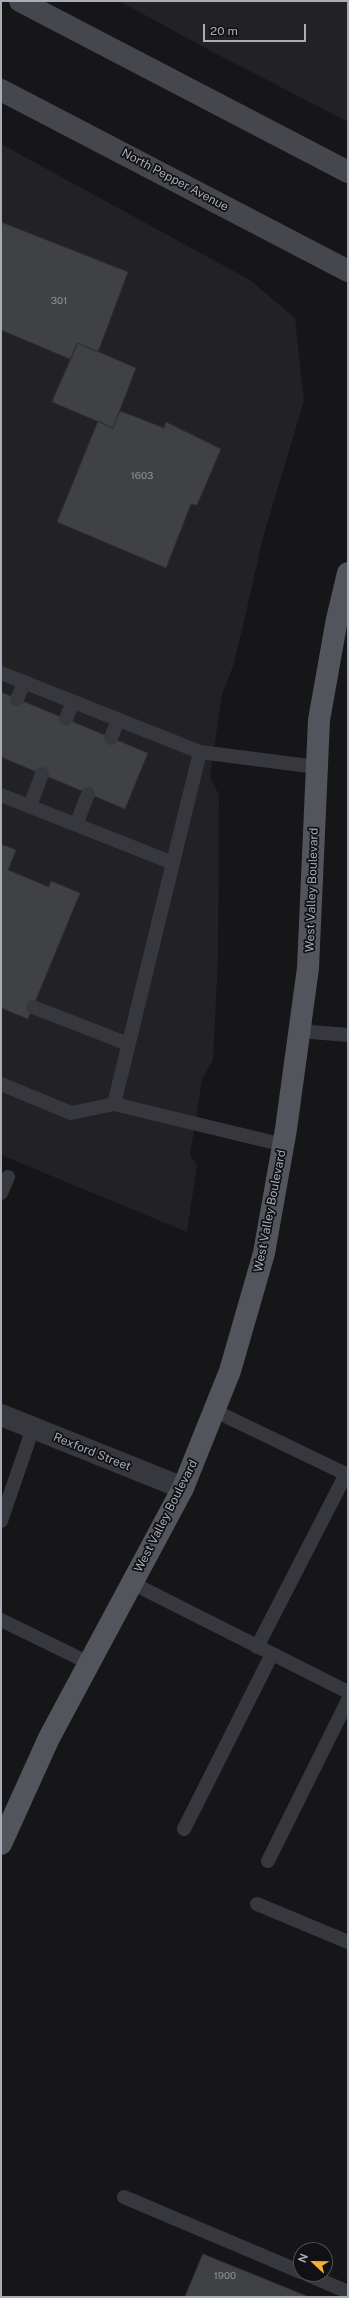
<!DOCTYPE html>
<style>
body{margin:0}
#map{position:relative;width:349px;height:2298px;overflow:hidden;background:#161618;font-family:"Public Sans",sans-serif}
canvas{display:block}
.frame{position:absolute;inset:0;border:2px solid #a8adb8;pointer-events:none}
.north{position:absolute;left:293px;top:2242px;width:40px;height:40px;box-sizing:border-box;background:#111113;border:1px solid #4d4f55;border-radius:50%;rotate:292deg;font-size:11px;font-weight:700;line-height:16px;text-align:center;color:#a8adb8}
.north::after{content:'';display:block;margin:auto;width:14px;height:18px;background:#f2b134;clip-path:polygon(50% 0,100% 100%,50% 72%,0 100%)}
.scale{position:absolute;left:203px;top:24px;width:103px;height:18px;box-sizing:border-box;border:2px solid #a8adb8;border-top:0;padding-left:5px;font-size:12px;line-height:14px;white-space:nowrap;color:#a8adb8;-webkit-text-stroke:3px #111113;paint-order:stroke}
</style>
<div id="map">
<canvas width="349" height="2298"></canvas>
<div class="frame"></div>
<div class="north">N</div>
<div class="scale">20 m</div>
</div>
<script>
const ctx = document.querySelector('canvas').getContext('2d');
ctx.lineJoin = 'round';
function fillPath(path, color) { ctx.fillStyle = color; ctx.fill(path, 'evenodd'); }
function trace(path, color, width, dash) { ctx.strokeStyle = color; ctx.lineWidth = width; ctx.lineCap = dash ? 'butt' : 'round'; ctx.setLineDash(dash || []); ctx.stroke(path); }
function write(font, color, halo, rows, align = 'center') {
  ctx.font = font + ' "Public Sans",sans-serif'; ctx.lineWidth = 3.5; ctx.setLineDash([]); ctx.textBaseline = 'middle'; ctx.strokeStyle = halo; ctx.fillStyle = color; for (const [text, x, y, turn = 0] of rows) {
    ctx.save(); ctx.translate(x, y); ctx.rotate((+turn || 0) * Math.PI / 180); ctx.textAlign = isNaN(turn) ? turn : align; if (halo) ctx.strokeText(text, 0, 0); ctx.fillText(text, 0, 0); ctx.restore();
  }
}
const built = new Path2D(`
 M119,1H348V122L211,51Z
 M1,144L250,280L295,318L304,401L264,534L234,664L222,694L210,777L219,795L218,958L213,1060L202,1079L190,1155L197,1165L187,1232L1,1155Z`);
const building = new Path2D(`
 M1,222L128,272L98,352L78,343L70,359L1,330Z
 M78,343L136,368L113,428L52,402Z
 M120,411L164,428L166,422L221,449L197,505L191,504L166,568L57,522L98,421L113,428Z
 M1,692L148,753L125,809L1,757Z
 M1,844L16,850L8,870L49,887L51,881L80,893L28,1019L1,1008Z
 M203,2254L309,2297H185Z`);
const lane = new Path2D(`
 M1,673L200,752L317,767
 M17,699L24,683
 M66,719L73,702
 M111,738L118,720
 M1,795L173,863
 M30,806L42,774
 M76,825L88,794
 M33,1007L128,1044
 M299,1031L348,1035
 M1,1084L71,1113L114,1104L284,1145
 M114,1104L200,752
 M1,1193L8,1177
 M215,1411L346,1474L257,1647
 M1,1521L33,1428
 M132,1583L348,1692
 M1,1620L89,1663
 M184,1829L272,1654
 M268,1861L348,1700
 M257,1904L348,1942
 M124,2197L301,2272
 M306,2274L348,2292`);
const street = new Path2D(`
 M1,1415L183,1488`);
const secondary = new Path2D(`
 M20,1L348,172
 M1,90L348,271`);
const primary = new Path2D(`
 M1,1844L49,1738L183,1488L230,1371L264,1253L286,1129L308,968L319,720L337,619L348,573`);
const numberNames = [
 ["301",59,301],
 ["1603",142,476],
 ["1900",225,2276]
];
const streetNames = [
 ["North Pepper Avenue",175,180,28],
 ["West Valley Boulevard",312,890,-88],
 ["West Valley Boulevard",270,1211,-79],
 ["Rexford Street",92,1452,22],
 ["West Valley Boulevard",166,1516,-63]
];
fillPath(built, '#222225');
fillPath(building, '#404145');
trace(building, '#303034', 1);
trace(lane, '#37383d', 14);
trace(street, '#37383d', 22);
trace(secondary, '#45474d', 22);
trace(primary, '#53555c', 22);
write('10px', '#8e929b', null, numberNames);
write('12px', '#a8adb8', '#111113', streetNames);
</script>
